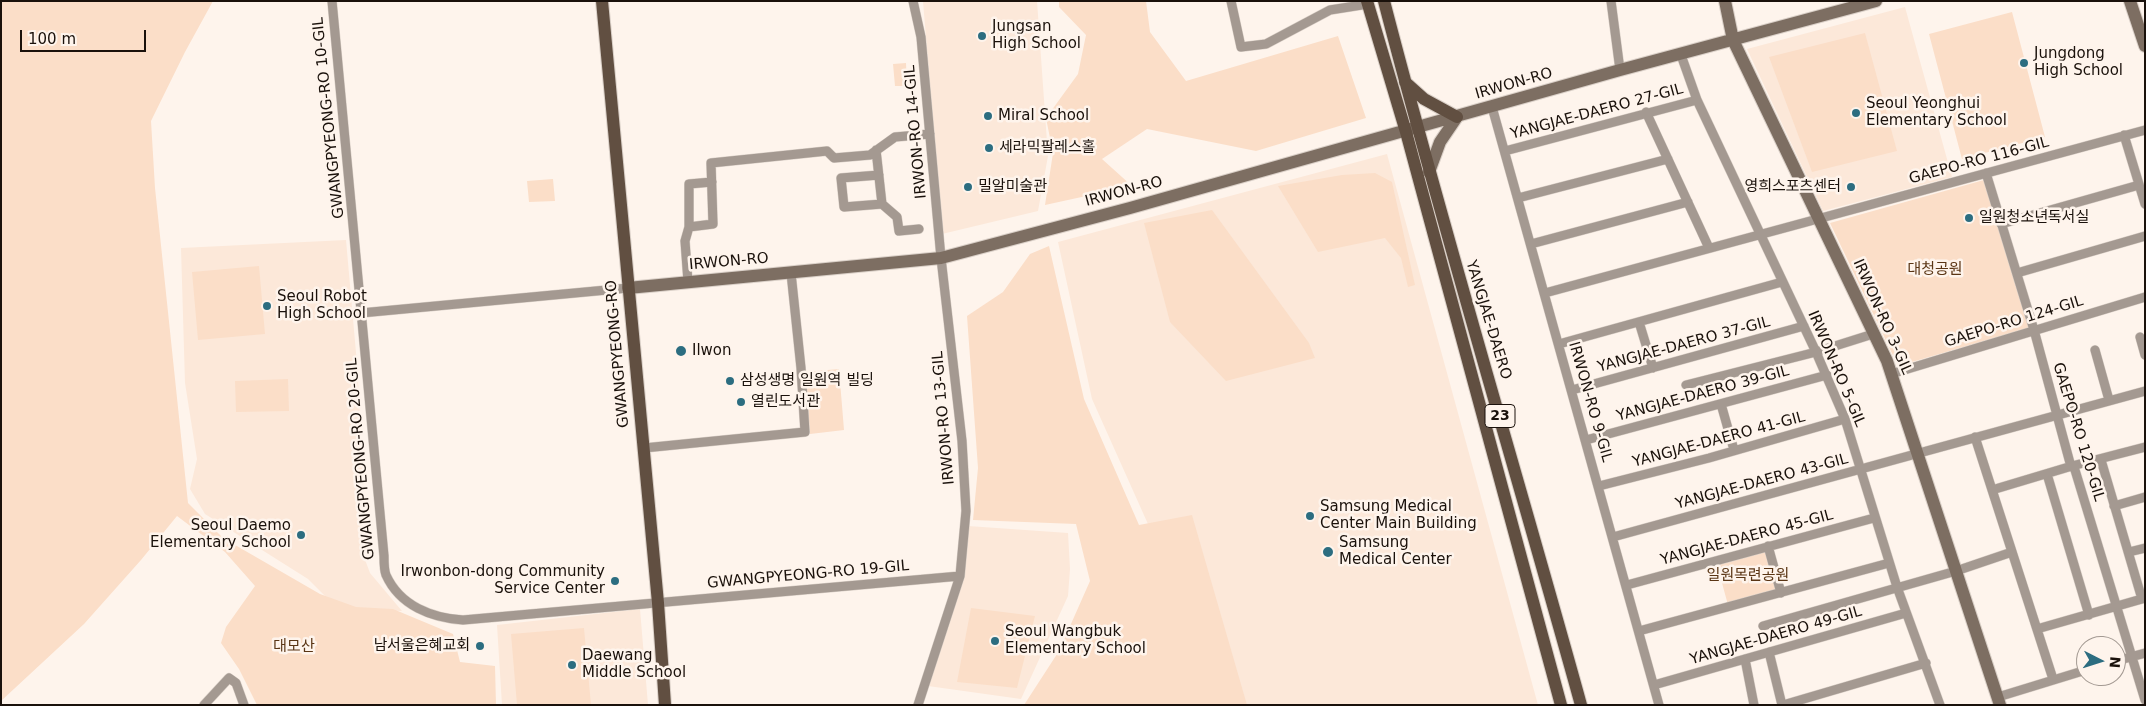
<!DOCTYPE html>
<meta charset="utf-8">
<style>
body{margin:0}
#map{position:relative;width:2146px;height:706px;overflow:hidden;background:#fef4ec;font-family:"DejaVu Sans",sans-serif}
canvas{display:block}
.frame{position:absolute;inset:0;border:2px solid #1a110b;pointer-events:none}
.north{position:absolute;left:2076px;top:636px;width:50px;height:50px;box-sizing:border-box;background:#fef4ec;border:1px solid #a39992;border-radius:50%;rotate:95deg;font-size:14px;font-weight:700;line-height:20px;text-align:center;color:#1a110b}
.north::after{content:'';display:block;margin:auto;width:18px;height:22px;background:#2c6d80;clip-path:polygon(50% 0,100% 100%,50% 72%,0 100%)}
.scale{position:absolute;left:20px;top:30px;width:126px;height:22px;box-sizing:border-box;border:2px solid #1a110b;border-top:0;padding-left:6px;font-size:15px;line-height:18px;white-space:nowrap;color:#1a110b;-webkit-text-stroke:4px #fef4ec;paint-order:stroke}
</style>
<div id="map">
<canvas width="2146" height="706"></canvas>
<div class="frame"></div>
<div class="north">N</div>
<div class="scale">100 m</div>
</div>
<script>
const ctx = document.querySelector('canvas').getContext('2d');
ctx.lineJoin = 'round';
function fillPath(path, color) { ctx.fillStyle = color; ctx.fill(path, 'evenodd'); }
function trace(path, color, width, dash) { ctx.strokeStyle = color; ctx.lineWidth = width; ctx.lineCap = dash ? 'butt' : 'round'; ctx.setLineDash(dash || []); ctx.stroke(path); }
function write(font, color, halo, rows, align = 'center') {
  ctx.font = font + ' "DejaVu Sans","Noto Sans KR",sans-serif'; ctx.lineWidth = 5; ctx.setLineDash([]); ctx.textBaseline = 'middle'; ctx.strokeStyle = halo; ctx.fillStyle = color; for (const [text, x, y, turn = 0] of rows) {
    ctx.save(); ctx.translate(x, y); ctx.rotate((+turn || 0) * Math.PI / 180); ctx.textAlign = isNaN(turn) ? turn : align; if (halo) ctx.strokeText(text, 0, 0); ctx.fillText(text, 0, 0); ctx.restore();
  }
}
const built = new Path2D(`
 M923,1H1037L1048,156L1038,211L942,234Z
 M1905,7L1952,177L1823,211L1747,49Z
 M1387,154L1538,705H1229L1092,399L1058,242Z
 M346,240L357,364L363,468L364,557L370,573L402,611L356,610L325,596L308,579L205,514L190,489L197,459L185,383L181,248Z
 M968,526L1068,533L1070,569L1068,596L1021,699L928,686Z
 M640,609L648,705H502L497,625Z`);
const green = new Path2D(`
 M1,1H213L185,52L151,121L155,188L188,503L223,538L320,594L356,607L393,609L453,634L460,662L495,666L496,705H257L239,669L221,643L226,627L255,586L225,552L177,516L141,560L84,624L1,701Z
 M1059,1H1146L1150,32L1186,81L1338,36L1366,118L1256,151L1147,129L1102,159L1132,186L1045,205L1053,153L1046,118L1078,74L1086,35L1059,7Z
 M2012,12L2045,137L1962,159L1929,34Z
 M1865,33L1897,151L1812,172L1769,57Z
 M906,63L907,86H895L893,64Z
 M1375,173L1392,182L1415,285L1408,287L1401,258L1385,238L1318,252L1278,186L1342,175Z
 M553,179L555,201L529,202L527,181Z
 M1984,180L2029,328L1898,366L1830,223Z
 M1212,210L1309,343L1315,358L1226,381L1170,322L1144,223Z
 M1049,246L1084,399L1139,525L1192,515L1247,705H1024L1059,651L1090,581L1076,524L973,520L978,468L967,316L1003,292L1030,254Z
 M259,266L265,334L198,340L192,272Z
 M839,369L844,430L810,434L805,372Z
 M288,379L289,411L236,412L235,381Z
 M1767,548L1779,592L1728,605L1716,561Z
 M971,608L1035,616L1017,688L957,682Z
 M584,628L591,705H517L511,634Z`);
const street = new Path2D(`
 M332,1L384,556C384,562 384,570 386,575C400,606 432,618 463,620L960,576
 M913,1L921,37L941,258L962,441L966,511L960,576L918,705
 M1231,1L1241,47L1266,44L1330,10L1368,4
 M1611,1L1620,70
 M1681,55L1697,100L1816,352L1845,419L1897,587L1940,705
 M1492,107L1659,705
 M1646,112L1709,248
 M2124,135L2145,204
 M876,150L882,204L844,207L841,178L879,175
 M1505,151L1697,100
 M1986,173L2034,330L2070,463L2075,470L2145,700
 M1518,198L1668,159
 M882,204L897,217L899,231L919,229
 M2001,224L2139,185
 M689,227V184L712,182
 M1531,244L1688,202
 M2017,273L2145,236
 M688,282L685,241L689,227L713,224L711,163L827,151L834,158L870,155L895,137L930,134
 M1545,293L2145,130
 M361,313L628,288
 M1639,322L1653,368
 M2140,337L2145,355
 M1559,344L1782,282
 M2095,350L2109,400
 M1891,374L2145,297
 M1686,385L1816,352L1873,334
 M1572,390L1804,326
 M1721,404L1734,450
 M1975,437L2053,679
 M1586,440L1827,375
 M644,448L805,432L801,368L791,273
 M2101,460L2142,599
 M2047,474L2089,615
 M1599,486L1709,458L1845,419
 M1992,490L2072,466L2145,447
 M2114,506L2145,497
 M1613,537L2145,391
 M1768,546L1781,593
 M2129,552L2145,548
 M1627,585L1874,518
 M1763,626L1956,571L2012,552
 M2037,629L2145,598
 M1639,631L1889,563
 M1769,652L1782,705
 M1745,659L1754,705
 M2116,661L2145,653
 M1654,685L1906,613
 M1998,697L2086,670
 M204,705L229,678L236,683L244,705
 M1783,705L1926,663`);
const secondary = new Path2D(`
 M1725,1L1733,40L1887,361L2000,705
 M2130,1L2145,46
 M1429,172L1440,142L1457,117
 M628,288L941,258L1130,208L1620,70L1876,1`);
const primary = new Path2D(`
 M602,1L658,603L665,705
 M1367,1L1406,132L1561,705
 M1384,1C1445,237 1516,470 1581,705
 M1405,82L1424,99L1457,117`);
const markers = [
 [982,36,5,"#2c6d80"],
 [2024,63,5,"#2c6d80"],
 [1856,113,5,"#2c6d80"],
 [988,116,5,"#2c6d80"],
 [989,148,5,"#2c6d80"],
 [968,187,5,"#2c6d80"],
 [1851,187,5,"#2c6d80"],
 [1969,218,5,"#2c6d80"],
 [267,306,5,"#2c6d80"],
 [681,351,6,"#2c6d80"],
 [730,381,5,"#2c6d80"],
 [741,402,5,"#2c6d80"],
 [1310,516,5,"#2c6d80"],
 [301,535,5,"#2c6d80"],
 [1328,552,6,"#2c6d80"],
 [615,581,5,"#2c6d80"],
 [995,641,5,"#2c6d80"],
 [480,646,5,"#2c6d80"],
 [572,665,5,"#2c6d80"]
];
const shields = [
 [1500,416,30]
];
const shieldNames = [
 ["23",1500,416]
];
const poiNames = [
 ["Jungsan",992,27],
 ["High School",992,44],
 ["Jungdong",2034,54],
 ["High School",2034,71],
 ["Seoul Yeonghui",1866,104],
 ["Elementary School",1866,121],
 ["Miral School",998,116],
 ["세라믹팔레스홀",999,148],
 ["밀알미술관",978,187],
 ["영희스포츠센터",1841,187,"right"],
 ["일원청소년독서실",1979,218],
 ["Seoul Robot",277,297],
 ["High School",277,314],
 ["Ilwon",692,351],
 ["삼성생명 일원역 빌딩",740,381],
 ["열린도서관",751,402],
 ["Samsung Medical",1320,507],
 ["Center Main Building",1320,524],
 ["Seoul Daemo",291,526,"right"],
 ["Elementary School",291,543,"right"],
 ["Samsung",1339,543],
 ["Medical Center",1339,560],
 ["Irwonbon-dong Community",605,572,"right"],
 ["Service Center",605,589,"right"],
 ["Seoul Wangbuk",1005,632],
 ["Elementary School",1005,649],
 ["남서울은혜교회",470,646,"right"],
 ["Daewang",582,656],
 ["Middle School",582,673]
];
const streetNames = [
 ["IRWON-RO",1514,84,-16],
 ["YANGJAE-DAERO 27-GIL",1597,112,-15],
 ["GWANGPYEONG-RO 10-GIL",329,118,-96],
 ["IRWON-RO 14-GIL",916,132,-95],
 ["GAEPO-RO 116-GIL",1979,161,-15],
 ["IRWON-RO",1124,192,-15],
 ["IRWON-RO",729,262,-5],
 ["IRWON-RO 3-GIL",1882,317,66],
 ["YANGJAE-DAERO",1488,320,73],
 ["GAEPO-RO 124-GIL",2014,322,-17],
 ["YANGJAE-DAERO 37-GIL",1684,345,-15],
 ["GWANGPYEONG-RO",618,354,-95],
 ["IRWON-RO 5-GIL",1836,369,67],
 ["YANGJAE-DAERO 39-GIL",1703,394,-15],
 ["IRWON-RO 9-GIL",1590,402,74],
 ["IRWON-RO 13-GIL",944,418,-95],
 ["GAEPO-RO 120-GIL",2078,432,73],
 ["YANGJAE-DAERO 41-GIL",1719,440,-15],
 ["GWANGPYEONG-RO 20-GIL",361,459,-95],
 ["YANGJAE-DAERO 43-GIL",1762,482,-15],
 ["YANGJAE-DAERO 45-GIL",1747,538,-15],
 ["GWANGPYEONG-RO 19-GIL",808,575,-5],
 ["YANGJAE-DAERO 49-GIL",1776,636,-16]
];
const parkNames = [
 ["대청공원",1935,270],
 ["일원목련공원",1748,576],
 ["대모산",294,647]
];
fillPath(built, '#fce8d9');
fillPath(green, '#fbdec8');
trace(street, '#dad0c8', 10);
trace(secondary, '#dad0c8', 14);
trace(primary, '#dad0c8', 14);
trace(street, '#a49991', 9);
trace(secondary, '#7d6e62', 12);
trace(primary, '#614f41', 12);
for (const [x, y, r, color] of markers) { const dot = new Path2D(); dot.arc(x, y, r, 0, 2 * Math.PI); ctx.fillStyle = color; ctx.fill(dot); trace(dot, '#fef4ec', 2); }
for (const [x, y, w] of shields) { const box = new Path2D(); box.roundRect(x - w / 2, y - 11.5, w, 23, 4); ctx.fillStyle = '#fef4ec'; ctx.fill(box); trace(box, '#1a110b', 1); }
write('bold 14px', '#1a110b', null, shieldNames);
write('15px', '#1a110b', '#fef4ec', poiNames, 'left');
write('15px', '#1a110b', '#fef4ec', streetNames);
write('15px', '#5a3514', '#fef4ec', parkNames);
</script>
